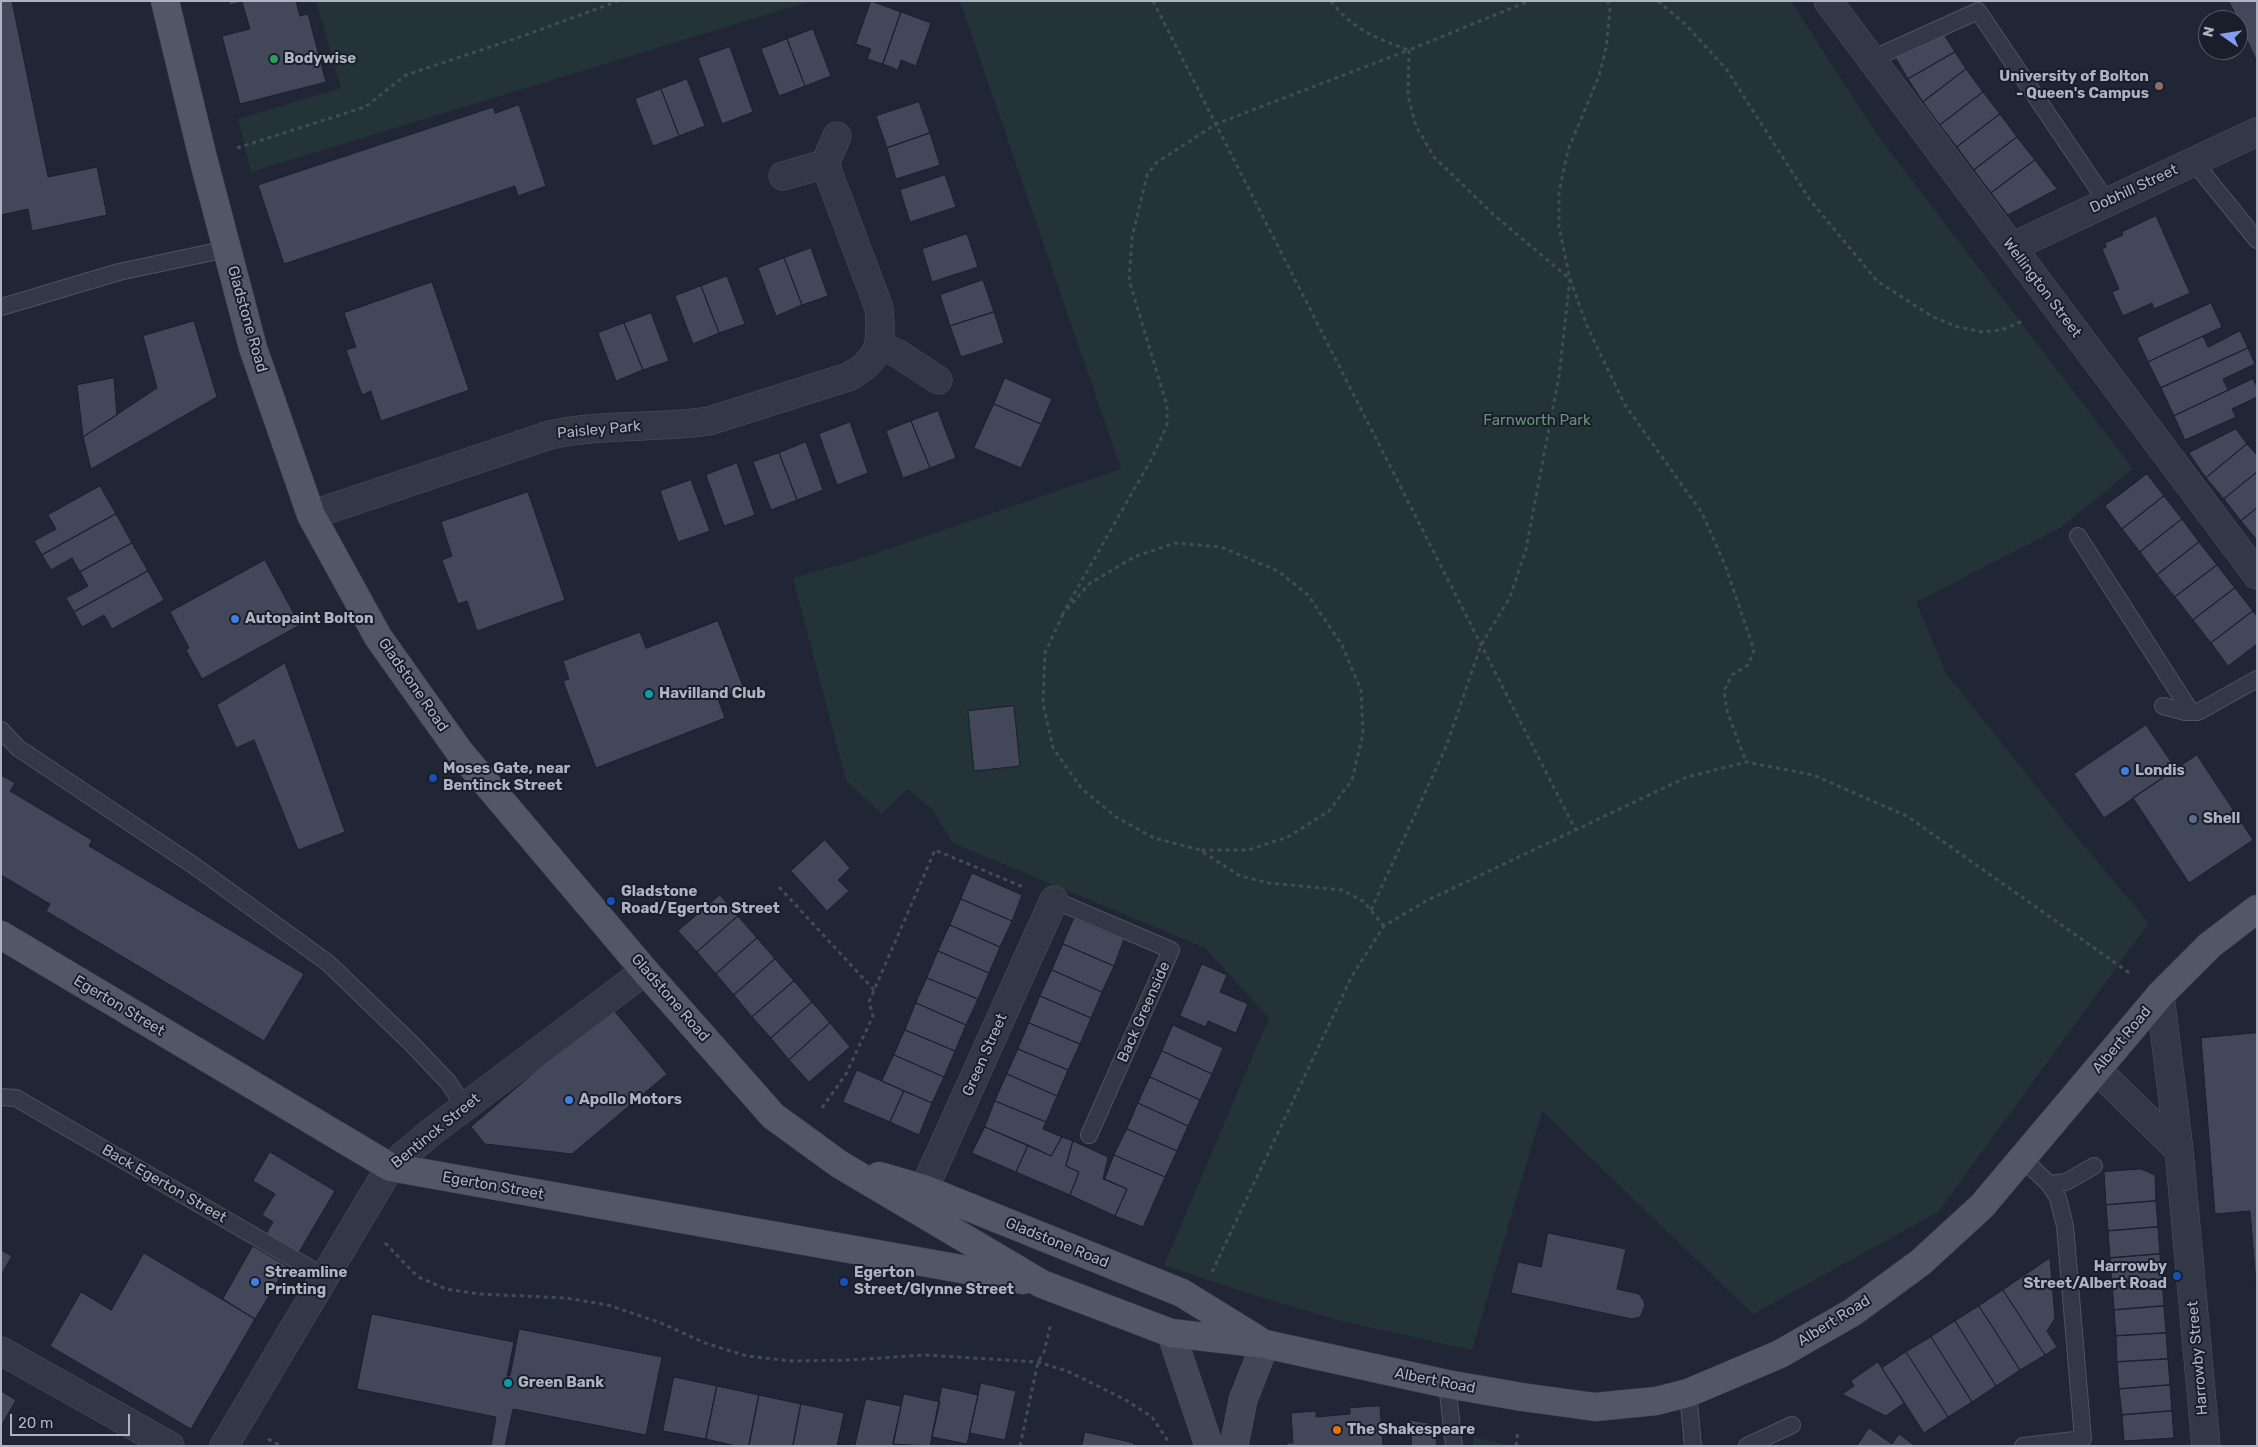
<!DOCTYPE html>
<style>
body{margin:0}
#map{position:relative;width:2258px;height:1447px;overflow:hidden;background:#202635;font-family:Rubik,sans-serif}
canvas{display:block}
.frame{position:absolute;inset:0;border:2px solid #aeb3c2;pointer-events:none}
.north{position:absolute;left:2198px;top:10px;width:50px;height:50px;box-sizing:border-box;background:#191e2a;border:1px solid #555a67;border-radius:50%;rotate:283deg;font-size:14px;font-weight:700;line-height:20px;text-align:center;color:#aeb3c2}
.north::after{content:'';display:block;margin:auto;width:18px;height:22px;background:#849ef1;clip-path:polygon(50% 0,100% 100%,50% 72%,0 100%)}
.scale{position:absolute;left:10px;top:1414px;width:120px;height:22px;box-sizing:border-box;border:2px solid #aeb3c2;border-top:0;padding-left:6px;font-size:15px;line-height:18px;white-space:nowrap;color:#aeb3c2;-webkit-text-stroke:4px #191e2a;paint-order:stroke}
</style>
<div id="map">
<canvas width="2258" height="1447"></canvas>
<div class="frame"></div>
<div class="north">N</div>
<div class="scale">20 m</div>
</div>
<script>
const ctx = document.querySelector('canvas').getContext('2d');
ctx.lineJoin = 'round';
function fillPath(path, color) { ctx.fillStyle = color; ctx.fill(path, 'evenodd'); }
function trace(path, color, width, dash) { ctx.strokeStyle = color; ctx.lineWidth = width; ctx.lineCap = dash ? 'butt' : 'round'; ctx.setLineDash(dash || []); ctx.stroke(path); }
function write(font, color, halo, rows, align = 'center') {
  ctx.font = font + ' Rubik,sans-serif'; ctx.lineWidth = 4; ctx.setLineDash([]); ctx.textBaseline = 'middle'; ctx.strokeStyle = halo; ctx.fillStyle = color; for (const [text, x, y, turn = 0] of rows) {
    ctx.save(); ctx.translate(x, y); ctx.rotate((+turn || 0) * Math.PI / 180); ctx.textAlign = isNaN(turn) ? turn : align; if (halo) ctx.strokeText(text, 0, 0); ctx.fillText(text, 0, 0); ctx.restore();
  }
}
const green = new Path2D(`
 M316,1H811L251,172L238,119L341,88Z
 M960,1H1791L1878,136L2133,469L2060,528L1916,602L1946,673L2072,831L2149,923L1938,1212L1753,1314L1542,1111L1472,1350L1341,1321L1247,1293L1164,1265L1269,1018L1205,948L953,843L931,808L907,789L882,814L846,780L793,578L856,560L1121,469Z
 M1473,1437L1514,1446H1474Z`);
const building = new Path2D(`
 M1,1H12L48,177L97,167L107,215L32,231L28,209L1,215Z
 M229,1H296L300,16L308,14L326,82L240,104L222,36L250,29L242,2L230,5Z
 M871,1L901,12L883,64L867,59L871,49L856,44Z
 M2229,1H2257V62L2238,20Z
 M901,12L931,23L916,66L901,60L898,70L883,64Z
 M813,29L831,76L805,86L787,39Z
 M1943,33L1955,52L1908,79L1895,57Z
 M787,39L805,86L779,96L761,49Z
 M730,47L753,112L722,124L698,58Z
 M1955,52L1966,69L1923,102L1908,79Z
 M1966,69L1983,92L1940,125L1923,102Z
 M687,79L705,126L679,136L661,89Z
 M661,89L679,136L653,146L635,99Z
 M1983,92L2000,114L1957,147L1940,125Z
 M919,102L930,133L887,148L876,116Z
 M519,105L546,186L518,196L515,186L284,264L258,185L493,107L495,113Z
 M2000,114L2017,137L1974,170L1957,147Z
 M930,133L940,165L896,179L887,148Z
 M2017,137L2035,160L1991,193L1974,170Z
 M2035,160L2057,189L2008,215L1991,193Z
 M945,175L956,207L910,222L900,190Z
 M2156,216L2190,293L2154,309L2152,303L2123,316L2112,292L2119,289L2102,249L2106,247L2105,243L2123,235L2122,232Z
 M967,234L978,267L932,282L922,249Z
 M811,248L828,296L802,305L784,258Z
 M784,258L802,305L776,316L758,268Z
 M727,276L745,324L719,333L701,286Z
 M983,280L994,312L950,326L940,295Z
 M432,282L469,390L381,421L371,391L362,395L346,350L356,347L344,313Z
 M701,286L719,333L693,344L675,296Z
 M2211,303L2222,327L2148,362L2137,338Z
 M994,312L1004,343L961,357L950,326Z
 M651,313L669,361L643,370L624,323Z
 M194,321L217,397L91,469L83,437L157,388L143,336Z
 M624,323L643,370L616,381L598,333Z
 M2240,331L2248,348L2161,388L2148,362L2203,336L2208,347Z
 M2248,348L2255,364L2223,379L2228,390L2174,416L2161,388Z
 M114,378L117,415L83,437L77,385Z
 M1005,378L1052,399L1041,424L994,404Z
 M2253,379L2257,387V397L2232,409L2236,417L2185,440L2174,416Z
 M994,404L1041,424L1021,468L974,448Z
 M938,411L956,458L930,468L911,421Z
 M911,421L930,468L903,478L886,431Z
 M850,422L868,473L837,485L819,434Z
 M2236,429L2247,444L2206,478L2189,453Z
 M806,442L823,490L797,500L779,453Z
 M2247,444L2257,455V472L2224,499L2206,478Z
 M779,453L797,500L771,510L753,462Z
 M737,463L755,515L724,526L706,475Z
 M2257,472V508L2241,521L2224,499Z
 M2147,474L2164,496L2122,529L2105,506Z
 M691,480L710,531L678,542L660,491Z
 M100,486L116,514L42,555L34,541L56,529L48,515Z
 M528,492L565,600L477,631L467,601L458,604L442,560L452,556L441,522Z
 M2164,496L2182,519L2140,552L2122,529Z
 M2257,508V540L2241,521Z
 M116,514L132,543L80,572L72,558L51,570L42,555Z
 M2182,519L2199,542L2157,575L2140,552Z
 M2199,542L2217,565L2175,597L2157,575Z
 M132,543L148,571L74,612L66,598L88,586L80,572Z
 M265,560L300,625L202,679L186,650L189,648L170,612Z
 M2217,565L2235,588L2193,620L2175,597Z
 M148,571L164,600L112,629L104,615L82,627L74,612Z
 M2235,588L2253,611L2211,643L2193,620Z
 M2253,611L2257,616V644L2228,666L2211,643Z
 M718,621L744,689L718,699L725,718L596,768L563,681L569,679L563,661L640,632L646,648Z
 M285,663L345,832L298,850L254,740L236,748L217,705Z
 M1014,706L1020,766L974,771L968,711Z
 M2146,725L2176,769L2104,818L2074,774Z
 M2197,755L2253,840L2189,883L2133,798Z
 M1,775L15,783L10,791L92,840L89,846L304,974L264,1041L46,911L50,904L1,875Z
 M825,840L850,868L838,880L849,891L827,911L791,871Z
 M972,873L1022,895L1012,921L961,899Z
 M720,895L738,916L697,952L678,931Z
 M961,899L1012,921L1000,947L950,925Z
 M738,916L757,938L716,974L697,952Z
 M1074,918L1124,939L1114,966L1063,944Z
 M950,925L1000,947L989,973L938,951Z
 M757,938L775,959L734,995L716,974Z
 M1063,944L1114,966L1102,992L1052,970Z
 M938,951L989,973L978,999L927,978Z
 M775,959L794,981L752,1017L734,995Z
 M1202,964L1227,975L1220,992L1248,1004L1236,1033L1208,1021L1206,1027L1180,1016Z
 M1052,970L1102,992L1091,1018L1040,996Z
 M927,978L978,999L966,1025L916,1003Z
 M794,981L812,1002L771,1038L752,1017Z
 M1040,996L1091,1018L1080,1044L1029,1023Z
 M812,1002L830,1023L789,1060L771,1038Z
 M916,1003L966,1025L955,1051L905,1030Z
 M611,1007L667,1074L572,1154L485,1144L471,1127Z
 M830,1023L850,1047L809,1082L789,1060Z
 M1029,1023L1080,1044L1068,1070L1018,1049Z
 M1173,1025L1223,1048L1212,1074L1162,1051Z
 M905,1030L955,1051L944,1077L894,1055Z
 M2257,1033V1296L2250,1211L2215,1214L2201,1038Z
 M1018,1049L1068,1070L1057,1096L1007,1074Z
 M1162,1051L1212,1074L1200,1100L1150,1077Z
 M894,1055L944,1077L932,1103L882,1081Z
 M857,1070L904,1091L890,1122L843,1102Z
 M1007,1074L1057,1096L1046,1122L995,1101Z
 M1150,1077L1200,1100L1188,1126L1138,1103Z
 M904,1091L932,1103L919,1135L890,1122Z
 M995,1101L1046,1122L1043,1129L1062,1137L1051,1156L985,1127Z
 M1138,1103L1188,1126L1177,1151L1127,1129Z
 M985,1127L1028,1145L1016,1172L972,1153Z
 M1127,1129L1177,1151L1165,1177L1114,1155Z
 M1062,1137L1073,1141L1066,1166L1079,1172L1070,1195L1016,1172L1028,1145L1051,1156Z
 M1073,1141L1108,1157L1103,1179L1127,1189L1115,1216L1070,1195L1079,1172L1066,1166Z
 M270,1152L335,1191L296,1257L264,1237L273,1222L262,1215L275,1194L253,1181Z
 M1114,1155L1165,1177L1143,1227L1115,1216L1127,1189L1105,1179Z
 M2141,1169L2155,1175L2156,1201L2106,1205L2104,1172Z
 M2156,1201L2158,1227L2108,1231L2106,1205Z
 M2158,1227L2160,1254L2110,1258L2108,1231Z
 M1548,1233L1626,1249L1617,1289L1639,1294L1644,1301L1645,1306L1640,1317L1632,1319L1511,1293L1518,1262L1541,1267Z
 M253,1246L287,1266L255,1319L223,1299Z
 M1,1250L12,1256L1,1275Z
 M144,1253L255,1319L191,1429L50,1346L81,1292L111,1310Z
 M2160,1254L2162,1280L2112,1284L2110,1258Z
 M2050,1258L2055,1318L2047,1331L2057,1347L2045,1355L2003,1290Z
 M2162,1280L2164,1306L2114,1310L2112,1284Z
 M2003,1290L2045,1355L2020,1370L1979,1306Z
 M1979,1306L2020,1370L1996,1386L1955,1321Z
 M2164,1306L2166,1333L2116,1336L2114,1310Z
 M372,1314L514,1342L507,1376H510L519,1329L662,1357L646,1435L513,1409L505,1446H491L496,1417L357,1389Z
 M1955,1321L1996,1386L1972,1402L1931,1337Z
 M2166,1333L2168,1359L2117,1362L2116,1336Z
 M1931,1337L1972,1402L1948,1417L1906,1352Z
 M1906,1352L1948,1417L1924,1433L1882,1368Z
 M2168,1359L2170,1385L2119,1389L2117,1362Z
 M1878,1362L1904,1403L1886,1416L1842,1394L1854,1386L1851,1381Z
 M674,1377L717,1386L706,1439L663,1431Z
 M981,1383L1016,1391L1005,1440L970,1433Z
 M2170,1385L2172,1411L2122,1415L2119,1389Z
 M717,1386L759,1395L749,1446H736L706,1439Z
 M942,1387L978,1395L967,1444L932,1437Z
 M1,1391L16,1400L1,1426Z
 M904,1394L940,1402L930,1446L893,1444Z
 M759,1395L801,1404L793,1446H749Z
 M866,1399L901,1406L893,1446H855Z
 M801,1404L844,1413L837,1446H793Z
 M1380,1406L1383,1446H1287V1443H1293L1291,1413L1316,1411V1417L1350,1414V1408Z
 M2172,1411L2174,1438L2124,1441L2122,1415Z
 M1410,1420L1434,1424L1437,1446H1412Z
 M1869,1428L1892,1444L1899,1434L1915,1446H1857Z
 M1085,1432L1134,1443V1446H1082Z`);
const path = new Path2D(`
 M1153,1L1575,829
 M1331,1C1352,29 1377,39 1409,50L1529,1
 M1658,1L1686,25L1727,70L1810,200L1877,281L1933,317L1958,327L1983,332L2001,330L2023,321
 M237,148L365,107L406,75L523,36L618,1
 M1067,609L1089,584L1134,557L1175,543L1221,547L1278,571L1308,595L1342,645L1361,690L1363,734L1352,780L1329,811L1288,837L1248,850H1200
 M1063,614L1045,653L1043,703L1053,748L1082,789L1116,817L1154,838L1200,850L1240,876L1269,883L1342,890L1363,901L1384,926
 M1062,615L1152,458L1167,425V406L1129,280L1132,238L1147,175L1156,163L1216,124L1409,50L1408,96L1416,126L1434,157L1495,216L1570,279L1587,326L1625,405L1702,513L1725,565L1754,650L1748,665L1732,675L1724,691L1727,711L1746,762
 M779,887L874,990
 M1371,910L1446,747L1481,645L1510,597L1526,549L1559,376L1570,279L1559,227V192L1568,150L1599,76L1606,48L1610,10L1608,1
 M822,1108L846,1074L873,1016L869,1002L935,850L1023,887
 M385,1243L418,1277L446,1289L479,1294L566,1298L608,1305L661,1323L705,1343L747,1356L791,1361L852,1360L924,1355L1038,1362L1067,1371L1124,1399L1152,1417L1168,1441
 M1212,1272L1352,976L1384,926L1426,901L1687,777L1746,762L1813,775L1907,816L2131,974
 M268,1439L281,1446
 M1020,1446L1038,1362L1044,1352L1051,1323
 M1516,1446L1518,1431`);
const service = new Path2D(`
 M1872,59L1978,11L2107,202
 M2193,161L2257,240
 M1,307L119,272L227,249
 M2078,536L2191,712
 M2163,706L2185,712H2198L2257,679
 M1,730L18,748L193,865L328,963L412,1044L448,1082L465,1107
 M1054,900L1171,950L1089,1135
 M1,1097L16,1098L325,1277
 M2022,1158L2049,1184L2066,1182L2094,1166
 M1447,1384L1454,1446
 M1688,1393L1693,1446
 M1747,1446L1792,1425
 M2023,1446L2083,1439L2065,1226L2058,1198L2049,1184`);
const minor = new Path2D(`
 M1828,1L2257,575
 M783,176L825,164L837,136
 M2012,247L2257,132
 M878,346L897,353L938,380
 M311,515L550,435C602,423 656,429 709,421L848,377C881,360 882,343 879,308L825,164
 M915,1209L1054,900
 M1,1351L170,1446
 M224,1446L390,1167L430,1133L645,971`);
const tertiary = new Path2D(`
 M2160,995L2179,1150L2206,1446
 M2097,1070L2179,1150`);
const secondary = new Path2D(`
 M1171,1333L1209,1446
 M1234,1446L1243,1400L1265,1344`);
const primary = new Path2D(`
 M165,1L203,158L253,348L311,515L378,637L459,751L645,971L773,1116L839,1164L1042,1284L1171,1333L1265,1344L1447,1384L1522,1397L1595,1407L1656,1401L1688,1393L1780,1354L1853,1312L1921,1262L1982,1206L2160,995L2210,945L2257,909
 M1,935L390,1167L1023,1280
 M879,1176L924,1189L1182,1293L1258,1340`);
const markers = [
 [274,59,5,"#2e9e5b"],
 [2159,86,5,"#8d6e63"],
 [235,619,5,"#3f7fe0"],
 [649,694,5,"#0f9aa8"],
 [2125,771,5,"#3f7fe0"],
 [433,778,5,"#1a4fb4"],
 [2193,819,5,"#5c6f8a"],
 [611,901,5,"#1a4fb4"],
 [569,1100,5,"#3f7fe0"],
 [2177,1276,5,"#1a4fb4"],
 [255,1282,5,"#3f7fe0"],
 [844,1282,5,"#1a4fb4"],
 [508,1383,5,"#0f9aa8"],
 [1337,1430,5,"#e8710a"]
];
const poiNames = [
 ["Bodywise",284,59],
 ["University of Bolton",2149,77,"right"],
 ["- Queen's Campus",2149,94,"right"],
 ["Autopaint Bolton",245,619],
 ["Havilland Club",659,694],
 ["Moses Gate, near",443,769],
 ["Bentinck Street",443,786],
 ["Londis",2135,771],
 ["Shell",2203,819],
 ["Gladstone",621,892],
 ["Road/Egerton Street",621,909],
 ["Apollo Motors",579,1100],
 ["Harrowby",2167,1267,"right"],
 ["Street/Albert Road",2167,1284,"right"],
 ["Streamline",265,1273],
 ["Printing",265,1290],
 ["Egerton",854,1273],
 ["Street/Glynne Street",854,1290],
 ["Green Bank",518,1383],
 ["The Shakespeare",1347,1430]
];
const streetNames = [
 ["Dobhill Street",2134,189,-25],
 ["Wellington Street",2042,288,53],
 ["Gladstone Road",247,319,74],
 ["Paisley Park",599,430,-5],
 ["Gladstone Road",413,685,55],
 ["Gladstone Road",670,998,49],
 ["Egerton Street",119,1006,31],
 ["Back Greenside",1144,1012,-66],
 ["Albert Road",2122,1040,-50],
 ["Green Street",985,1055,-66],
 ["Bentinck Street",436,1131,-39],
 ["Back Egerton Street",164,1184,30],
 ["Egerton Street",493,1186,10],
 ["Gladstone Road",1057,1243,22],
 ["Albert Road",1834,1321,-32],
 ["Harrowby Street",2198,1358,-95],
 ["Albert Road",1435,1381,11]
];
const parkNames = [
 ["Farnworth Park",1537,421]
];
fillPath(green, '#233337');
fillPath(building, '#42485a');
trace(building, '#1b202c', 1);
trace(service, '#4e5360', 18);
trace(minor, '#4e5360', 29);
trace(tertiary, '#4e5360', 29);
trace(secondary, '#4e5360', 29);
trace(primary, '#3d424f', 29);
trace(path, '#404e53', 3, [4, 4]);
trace(service, '#343846', 16);
trace(minor, '#343846', 28);
trace(tertiary, '#343846', 28);
trace(secondary, '#424758', 28);
trace(primary, '#525766', 28);
for (const [x, y, r, color] of markers) { const dot = new Path2D(); dot.arc(x, y, r, 0, 2 * Math.PI); ctx.fillStyle = color; ctx.fill(dot); trace(dot, '#191e2a', 2); }
write('bold 15px', '#aeb3c2', '#191e2a', poiNames, 'left');
write('15px', '#aeb3c2', '#191e2a', streetNames);
write('15px', '#679177', '#191e2a', parkNames);
</script>
